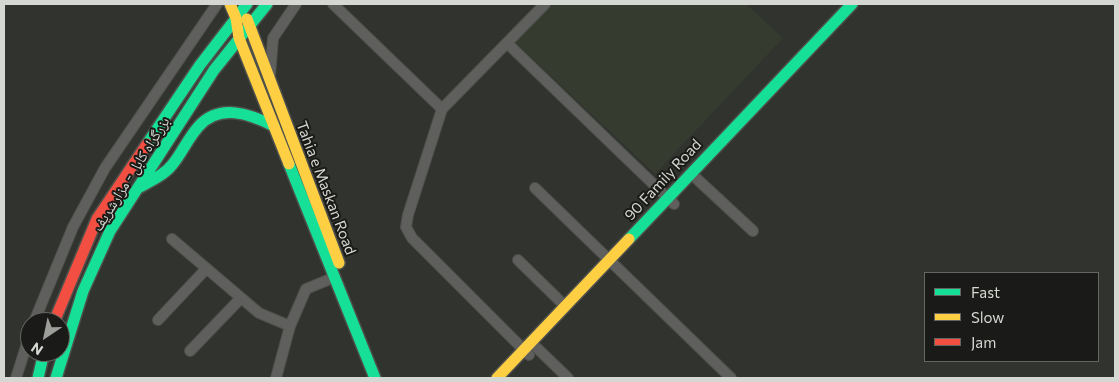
<!DOCTYPE html>
<meta charset="utf-8">
<style>
body{margin:0}
#map{position:relative;width:1119px;height:382px;overflow:hidden;background:#31332e;font-family:Commissioner,sans-serif}
canvas{display:block}
.frame{position:absolute;inset:0;border:5px solid #d5d7d2;pointer-events:none}
.legend{position:absolute;left:924px;top:272px;width:175px;height:90px;box-sizing:border-box;background:#1a1b18;border:1px solid #656662;margin:0;padding:6px 9px;list-style:none;font-size:15px;color:#d5d7d2}
.legend li{display:flex;align-items:center;gap:10px;height:25px}
.legend b{width:25px;border:1px solid #656662}
.north{position:absolute;left:20px;top:312px;width:50px;height:50px;box-sizing:border-box;background:#1a1b18;border:1px solid #656662;border-radius:50%;rotate:214deg;font-size:14px;font-weight:700;line-height:20px;text-align:center;color:#d5d7d2}
.north::after{content:'';display:block;margin:auto;width:18px;height:22px;background:#9c9e99;clip-path:polygon(50% 0,100% 100%,50% 72%,0 100%)}
</style>
<div id="map">
<canvas width="1119" height="382"></canvas>
<div class="frame"></div>
<ul class="legend">
<li><b style="height:6px;background:#16e098"></b>Fast</li>
<li><b style="height:6px;background:#ffcf43"></b>Slow</li>
<li><b style="height:6px;background:#f24e42"></b>Jam</li>
</ul>
<div class="north">N</div>
</div>
<script>
const ctx = document.querySelector('canvas').getContext('2d');
ctx.lineJoin = 'round';
function fillPath(path, color) { ctx.fillStyle = color; ctx.fill(path, 'evenodd'); }
function trace(path, color, width, dash) { ctx.strokeStyle = color; ctx.lineWidth = width; ctx.lineCap = dash ? 'butt' : 'round'; ctx.setLineDash(dash || []); ctx.stroke(path); }
function write(font, color, halo, rows, align = 'center') {
  ctx.font = font + ' Commissioner,"Noto Naskh Arabic",sans-serif'; ctx.lineWidth = 4; ctx.setLineDash([]); ctx.textBaseline = 'middle'; ctx.strokeStyle = halo; ctx.fillStyle = color; for (const [text, x, y, turn = 0] of rows) {
    ctx.save(); ctx.translate(x, y); ctx.rotate((+turn || 0) * Math.PI / 180); ctx.textAlign = isNaN(turn) ? turn : align; if (halo) ctx.strokeText(text, 0, 0); ctx.fillText(text, 0, 0); ctx.restore();
  }
}
const built = new Path2D(`
 M549,4H746L783,38L655,174L514,41Z`);
const street = new Path2D(`
 M333,4L442,109
 M508,44L674,204
 M270,76L273,38L296,4
 M697,179L753,231
 M535,188L731,378
 M172,239L259,313L290,326
 M518,260L565,306
 M158,320L206,269
 M34,322L73,227L105,168L217,4
 M537,348L568,378
 M190,351L241,298
 M529,355L412,238L406,227L408,215L442,109L545,4
 M16,378L30,334
 M276,378L290,326L306,289L335,277`);
const fast = new Path2D(`
 M147,144L200,65L247,4
 M289,164L375,378
 M140,187C151,181 164,175 172,165C182,153 188,138 199,126C220,103 250,114 274,126
 M629,239L852,4
 M38,378L44,352
 M56,378L83,291L110,231L214,70L267,4`);
const slow = new Path2D(`
 M230,4L236,18L239,38L289,164
 M247,19L339,263
 M497,378L629,239`);
const jam = new Path2D(`
 M54,322L97,219L147,144`);
const streetNames = [
 ["بزرگراه کابل - مزارشریف",131,174,-58],
 ["90 Family Road",663,180,-47],
 ["Tahia e Maskan Road",326,188,69]
];
fillPath(built, '#363b30');
trace(street, '#4e504b', 12);
trace(fast, '#4e504b', 14);
trace(slow, '#4e504b', 14);
trace(jam, '#4e504b', 14);
trace(street, '#5f605e', 10);
trace(fast, '#16e098', 11);
trace(slow, '#ffcf43', 11);
trace(jam, '#f24e42', 11);
write('15px', '#d5d7d2', '#1a1b18', streetNames);
</script>
